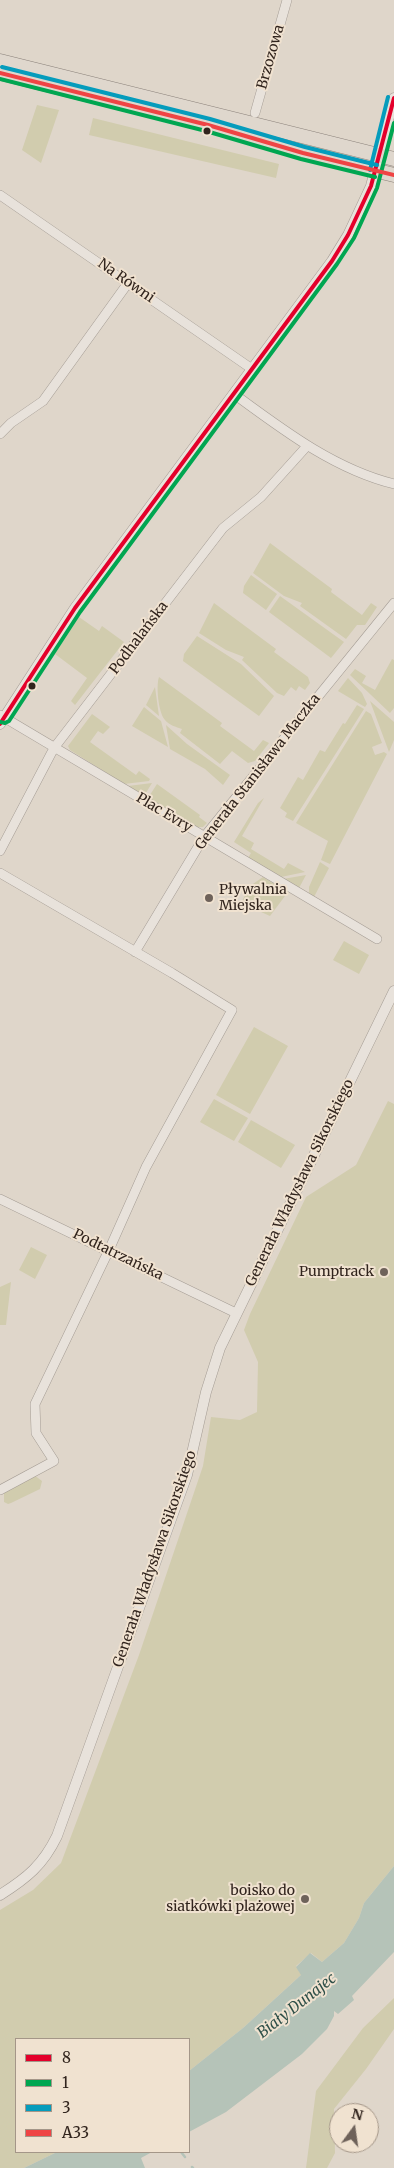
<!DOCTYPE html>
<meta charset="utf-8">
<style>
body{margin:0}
#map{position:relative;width:394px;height:2168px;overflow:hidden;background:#dfd6ca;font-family:Merriweather,serif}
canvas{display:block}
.legend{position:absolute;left:15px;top:2038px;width:175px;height:115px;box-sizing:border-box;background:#f0e2d0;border:1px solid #a49688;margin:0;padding:6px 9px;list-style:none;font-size:15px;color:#31241d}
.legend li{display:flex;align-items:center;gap:10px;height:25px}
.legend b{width:25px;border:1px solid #a49688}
.north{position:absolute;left:329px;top:2103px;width:50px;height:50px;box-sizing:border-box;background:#f0e2d0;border:1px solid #a49688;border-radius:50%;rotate:14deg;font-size:14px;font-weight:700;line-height:20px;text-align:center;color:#31241d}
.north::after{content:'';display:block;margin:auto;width:18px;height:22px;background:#6e625a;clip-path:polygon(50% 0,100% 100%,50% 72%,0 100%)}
</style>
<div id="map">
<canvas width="394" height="2168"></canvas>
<ul class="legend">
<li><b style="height:6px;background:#e4002b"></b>8</li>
<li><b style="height:6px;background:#00a651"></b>1</li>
<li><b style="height:6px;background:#059cbc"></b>3</li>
<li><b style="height:6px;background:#ef4444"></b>A33</li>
</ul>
<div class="north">N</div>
</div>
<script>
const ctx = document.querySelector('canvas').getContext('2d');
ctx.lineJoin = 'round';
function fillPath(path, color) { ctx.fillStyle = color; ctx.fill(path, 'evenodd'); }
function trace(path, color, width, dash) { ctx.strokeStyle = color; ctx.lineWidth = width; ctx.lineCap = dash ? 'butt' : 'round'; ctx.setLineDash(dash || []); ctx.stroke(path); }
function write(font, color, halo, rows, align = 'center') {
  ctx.font = font + ' Merriweather,serif'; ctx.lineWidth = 4; ctx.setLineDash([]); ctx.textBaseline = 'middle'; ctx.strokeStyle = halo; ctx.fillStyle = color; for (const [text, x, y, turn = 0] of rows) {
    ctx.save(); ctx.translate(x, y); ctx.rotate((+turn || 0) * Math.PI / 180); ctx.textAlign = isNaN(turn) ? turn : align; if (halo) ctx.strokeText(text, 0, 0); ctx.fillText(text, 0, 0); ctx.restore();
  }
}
const green = new Path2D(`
 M37,105L59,110L41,163L22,150Z
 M180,112L350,154L349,157L180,115Z
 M93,118L279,164L276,178L89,135Z
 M270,543L332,589L331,592L362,615L371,603L377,607L365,625H357L346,639L300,606L302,603L284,596L253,573Z
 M251,575L277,594L266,610L243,593L244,586Z
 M280,596L344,642L331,658L269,612Z
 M214,603L276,649L274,652L308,677L310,683L305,690L299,686L296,691L291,687L284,696L277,693L242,660L244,657L226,650L199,633Z
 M79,617L99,631L102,626L124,642L75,705L71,701L87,678L55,654Z
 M197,636L241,664L274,696L259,716L183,661L184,654Z
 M392,659L394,660V708L390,713L350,675L355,669L366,676L362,683L375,690Z
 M159,677L222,723L220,726L254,751L263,740L269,743L255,761L248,763L232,751L220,764L180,733L182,729C176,727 169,725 165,720C158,712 156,685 159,677Z
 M348,678L362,693L367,704L365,707L338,691Z
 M155,687L159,716L146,705Z
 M370,701L394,722V740L389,752Z
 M357,705L364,709L293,821L285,817L287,813L280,808L298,777L303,780L320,750L325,752L343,723L345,724Z
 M144,707L161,721L168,747L132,726Z
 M366,711L371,714L382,743L372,747L375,755L384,752L387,754L330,864L321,860L328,841L296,823Z
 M92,714L110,727L103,734L98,731L90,742L136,775L139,771L150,779L149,781L124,784L70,750L68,746Z
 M166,725L187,744L230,775L223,785L205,769L170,749Z
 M152,783L144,796L128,786Z
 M157,784L200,815L199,817L207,823L203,827H195L148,798Z
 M264,798L242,836L254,843L251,849L284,869L288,863L305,872L281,877L248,858L251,853L234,842L258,803Z
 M320,862L329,868L314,897L309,893V887Z
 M306,875L299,888L283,879Z
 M263,877L288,892L270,916L241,903L250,886Z
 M344,941L369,955L359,974L333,960Z
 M254,1027L288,1046L250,1114L216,1095Z
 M214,1099L248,1118L234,1141L200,1122Z
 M388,1101L394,1104V1866L364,1903L359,1918L344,1943L322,1962L311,1953L296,1966L302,1974L243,2028L189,2071V2039H16V2152H57L24,2168H0V1910L33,1890L61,1863L139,1655L203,1466L211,1417L240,1420L257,1412L258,1362L244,1330L250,1314L306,1197L356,1165Z
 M251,1120L295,1145L281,1168L238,1142Z
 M31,1247L47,1255L35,1279L19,1270Z
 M11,1282L6,1325H0V1287Z
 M34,1475L42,1481L40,1489L11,1503L8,1504L4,1502V1493Z
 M394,1998V2029L366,2069L334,2109L335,2153L327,2168H306L316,2091L363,2028Z`);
const water = new Path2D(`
 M394,1866V1952L352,1996L354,2000L338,2014L334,2011V2016L327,2029L302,2054L226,2112L189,2132V2071L243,2028L301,1975L296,1967L310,1953L322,1962L344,1943L359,1918L364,1903Z
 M57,2152H152L141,2158L145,2168H24Z`);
const stream = new Path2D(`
 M181,2152L185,2157
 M192,2167L193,2168`);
const minor = new Path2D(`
 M255,113L287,0
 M0,195L252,369
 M234,394C283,430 334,469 394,484
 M0,434L11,423L43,401L128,283
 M0,715L377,939
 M0,851L54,748L223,528L261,497L307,446
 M0,873L172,973L232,1010L146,1167L109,1250L35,1404L36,1433L54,1461L0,1490
 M135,952L204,837L394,603
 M0,1199L236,1313`);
const tertiary = new Path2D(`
 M0,724L75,608L332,261L348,235L371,186L394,98
 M0,1895C27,1878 43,1865 57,1836L187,1475L206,1392L220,1348L394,991`);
const primary = new Path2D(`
 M0,61L394,159
 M0,73L208,125L303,153L394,175`);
const bus1 = new Path2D(`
 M0,724L75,608L332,261L348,235L371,186L394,98`);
const bus2 = new Path2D(`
 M0,79L206,131L301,159L375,177
 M0,722L5,723L9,721L80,612L337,264L354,238L377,188L394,123`);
const bus3 = new Path2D(`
 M2,67L210,119L305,147L377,165
 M370,170L388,97`);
const bus4 = new Path2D(`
 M0,73L208,125L303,153L394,175`);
const markers = [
 [207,131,4.5,"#31241d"],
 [32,686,4.5,"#31241d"],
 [209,898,5,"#6e625a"],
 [384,1272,5,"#6e625a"],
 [305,1899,5,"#6e625a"]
];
const streetNames = [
 ["Brzozowa",271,57,-74],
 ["Na Równi",126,281,35],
 ["Podhalańska",139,638,-53],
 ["Generała Stanisława Maczka",258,772,-52],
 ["Plac Evry",164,813,31],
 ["Generała Władysława Sikorskiego",300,1183,-64],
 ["Podtatrzańska",118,1255,26],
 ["Generała Władysława Sikorskiego",155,1559,-71]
];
const poiNames = [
 ["Pływalnia",219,890,"left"],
 ["Miejska",219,906,"left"],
 ["Pumptrack",374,1272],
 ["boisko do",295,1891],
 ["siatkówki plażowej",295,1907]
];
const waterNames = [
 ["Biały Dunajec",297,2006,-38]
];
fillPath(green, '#d1ccae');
fillPath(water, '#b5c3b8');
trace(stream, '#b5c3b8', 2.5);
trace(minor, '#a49c94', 10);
trace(tertiary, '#a49c94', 11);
trace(primary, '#8a817a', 15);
trace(minor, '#e8e2db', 9);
trace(tertiary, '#e8e2db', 10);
trace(primary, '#dfd7cd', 14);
trace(bus1, '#e4002b', 4);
trace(bus2, '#00a651', 4);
trace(bus3, '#059cbc', 4);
trace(bus4, '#ef4444', 4);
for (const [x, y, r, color] of markers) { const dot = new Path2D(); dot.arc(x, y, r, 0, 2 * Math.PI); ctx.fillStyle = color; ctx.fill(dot); trace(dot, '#f0e2d0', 2); }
write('14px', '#31241d', '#f0e2d0', streetNames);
write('14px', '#31241d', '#f0e2d0', poiNames, 'right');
write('italic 15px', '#2e4f48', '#f0e2d0', waterNames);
</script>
